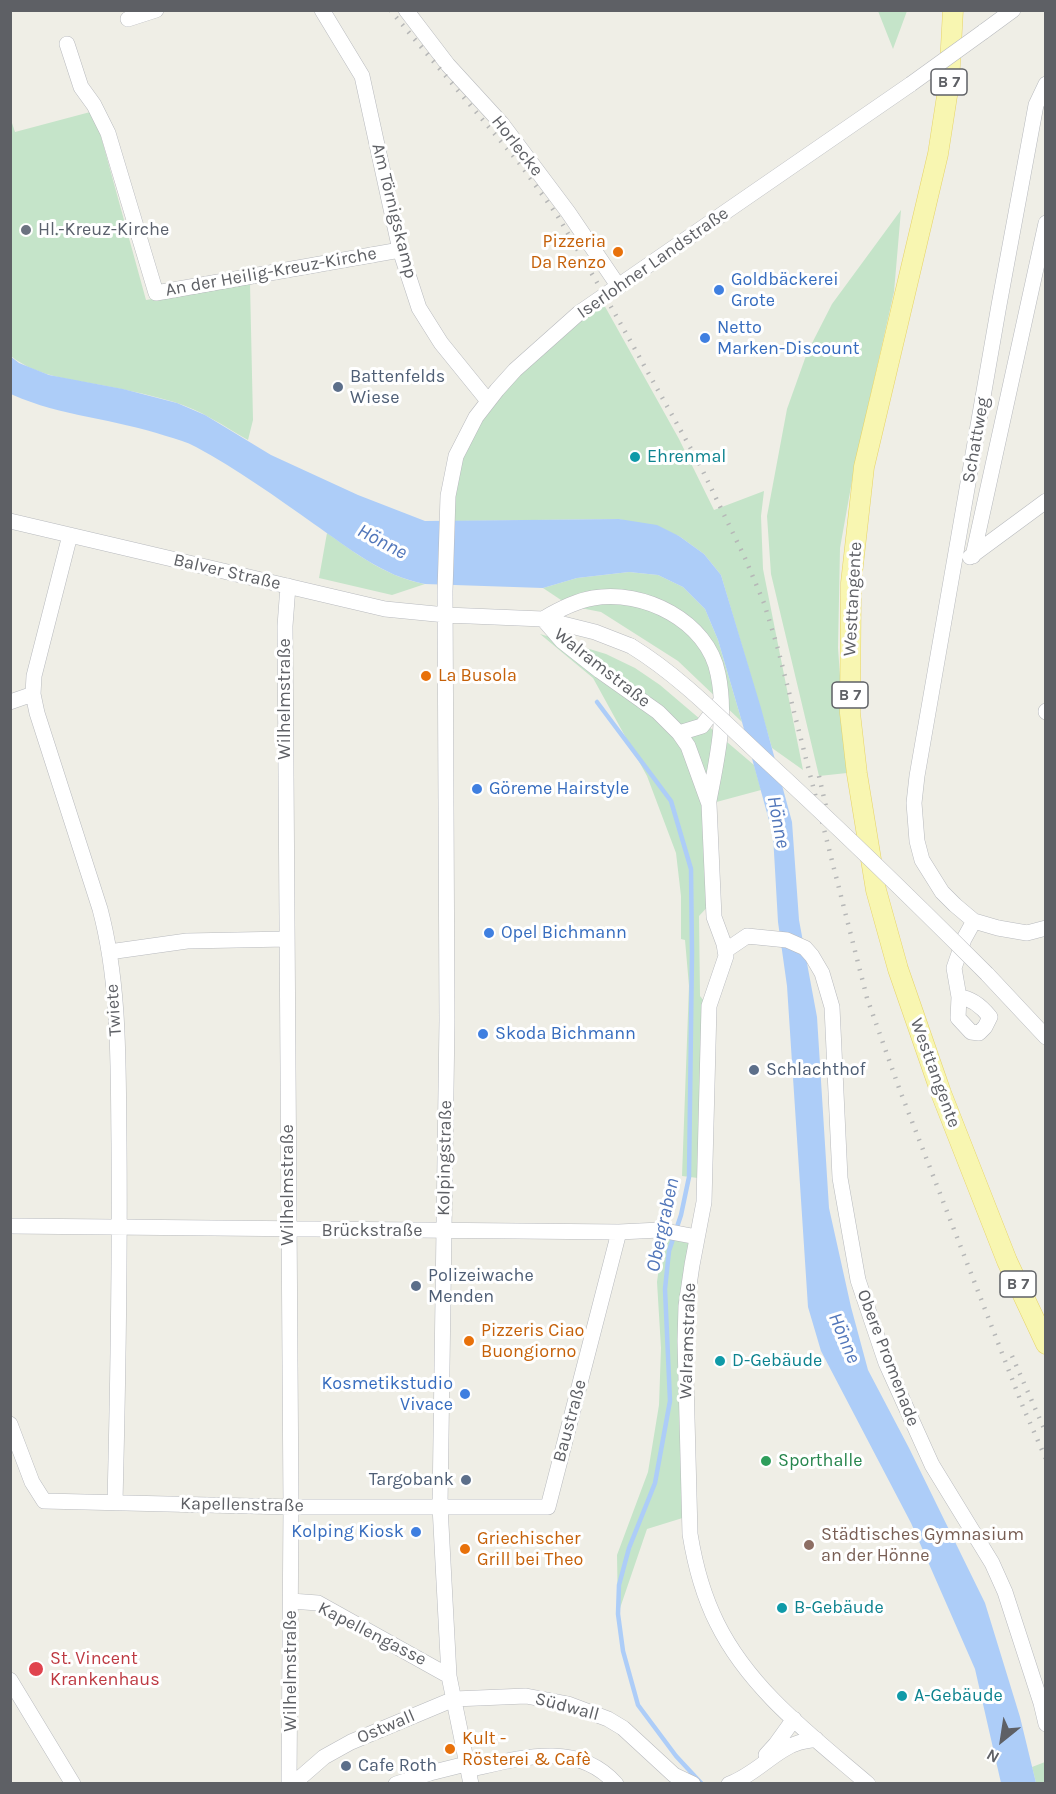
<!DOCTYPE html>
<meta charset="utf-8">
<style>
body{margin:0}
#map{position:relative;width:1056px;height:1794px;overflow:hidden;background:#efeee6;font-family:Karla,sans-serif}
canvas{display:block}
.frame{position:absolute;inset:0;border:12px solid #5e6065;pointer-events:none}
.north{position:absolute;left:972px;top:1710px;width:60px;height:60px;-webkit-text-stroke:4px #fff;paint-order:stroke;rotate:210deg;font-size:16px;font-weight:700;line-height:24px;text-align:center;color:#5e6065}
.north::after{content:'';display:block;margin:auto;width:21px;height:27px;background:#5e6065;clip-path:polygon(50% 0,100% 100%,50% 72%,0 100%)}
</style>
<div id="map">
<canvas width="1056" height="1794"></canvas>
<div class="frame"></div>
<div class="north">N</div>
</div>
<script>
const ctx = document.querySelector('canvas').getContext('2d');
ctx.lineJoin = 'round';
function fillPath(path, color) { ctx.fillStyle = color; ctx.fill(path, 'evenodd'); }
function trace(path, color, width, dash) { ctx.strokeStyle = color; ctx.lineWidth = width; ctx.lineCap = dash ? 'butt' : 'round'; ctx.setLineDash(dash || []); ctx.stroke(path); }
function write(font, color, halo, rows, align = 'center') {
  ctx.font = font + ' Karla,sans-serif'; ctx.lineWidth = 6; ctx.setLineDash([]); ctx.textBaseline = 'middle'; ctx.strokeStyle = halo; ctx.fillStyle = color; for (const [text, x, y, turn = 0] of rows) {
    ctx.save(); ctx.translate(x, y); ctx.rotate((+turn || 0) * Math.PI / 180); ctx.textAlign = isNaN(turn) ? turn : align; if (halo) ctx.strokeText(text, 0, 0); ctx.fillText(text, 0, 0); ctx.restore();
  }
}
const green = new Path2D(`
 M878,11H907L893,49Z
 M94,111L146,300L250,283L253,420L248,440C225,427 201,410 174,402C154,396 132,391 111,387C78,380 38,378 11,356L10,117L15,132Z
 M901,210L894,292L855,464L840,548L838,648L847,773L819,776L771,574L767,516L787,409L807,353L832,304Z
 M603,303L679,439L714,510L764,491L761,516L763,569L803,770L772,748L721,575L704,554L679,536L619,519L452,521L456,478L468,442L500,394L580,319Z
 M327,533C358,555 387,577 425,584L392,595L319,578Z
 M629,572L658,575L683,587L705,609L718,640L742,722L678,661L601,612L570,606L543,588L577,578Z
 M540,634L606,654L635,668L660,685L754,765L761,790L709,804L713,901L699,916L700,996L708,1006L706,1179L682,1176L689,986L685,940L681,939V896L676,853L647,776L593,678Z
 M660,1230L697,1237L689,1282V1516L647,1529L618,1614L617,1555L648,1472L659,1405L661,1348L657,1282L662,1245Z
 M1045,1762V1783H1036L1032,1767Z`);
const water = new Path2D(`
 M10,356L19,363L49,375L123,389L177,403L205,415L271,455L358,495L425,521L619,519L657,525L679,536L704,554L721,575L761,708L792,822L799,920L817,1017L829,1208L851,1307L868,1370L909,1448L985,1603L1020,1717L1036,1783H1001L975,1669L911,1523L821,1351L808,1307L787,986L778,922L773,835L742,722L718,640L705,609L683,587L658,575L629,572L577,578L543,588L425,584C382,576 349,548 314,524C276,497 237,469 196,447C187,442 176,439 166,436C116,419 60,416 13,395L11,394Z`);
const stream = new Path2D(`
 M597,702L671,801L691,869L692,953L689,1177L681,1215L669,1251L665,1289L670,1401L655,1483L629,1548L619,1585L618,1614L623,1651L638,1705L676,1756L702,1784`);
const minor = new Path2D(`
 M322,10L362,76L400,250L419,308L441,343L488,401
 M406,10L448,65L502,124L568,212L619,287
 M128,19L156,10
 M983,32L1013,10
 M67,44L81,87L94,105L108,133L156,293L400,250
 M1046,84L1036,105L999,305L917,776L914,803L917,841L922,860L942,892L955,905L974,921L998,928L1027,933L1046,928
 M10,521L385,609L446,615L543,619L595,632L631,646
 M70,535L34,676L33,694L37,713L100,909C120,984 118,1065 119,1143C120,1263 118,1382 115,1502
 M973,556L1046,223
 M970,557L1046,501
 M288,586L285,626L291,1507L289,1784
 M543,619L562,641L600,671L658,712L679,733L688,746L709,804L714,917L724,944L726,956L709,1006L704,1202L692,1265L686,1306L685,1341L690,1534C695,1565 703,1595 717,1623C750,1690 812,1736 868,1784
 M543,619C558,610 576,601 593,598C643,589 708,621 718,674C727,717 717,758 709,801
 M10,702L33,694
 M1046,711V712
 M679,733L702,726L720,702
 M725,951L747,936L787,940L805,948L812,956L822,973L832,1007L840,1178L858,1280L886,1363L932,1465L992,1563L1005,1592L1041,1703L1046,1724
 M109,952L187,941L287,939
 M987,974L1046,1037
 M959,997C972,998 982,1007 990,1017L985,1027L979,1033L971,1032L958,1018L959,997L954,968L964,939L974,921
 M10,1226L619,1232L660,1230L697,1237
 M10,1424L32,1482L44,1501L291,1507H548L619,1232
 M291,1601L318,1603L449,1676
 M10,1680L73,1784
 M766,1755L776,1744L794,1719
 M468,1770C517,1759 576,1739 616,1784
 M293,1784L324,1757L351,1742L454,1699L526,1696L568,1704L608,1719L623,1728L674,1775L693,1784
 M396,1784L430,1773L466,1764
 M471,1784L449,1676L440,1506L447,1020L445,591L448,496L456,456L476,417L497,390L515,370L579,313L911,84
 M729,1784C749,1777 765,1761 783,1750C793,1743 804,1741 816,1739`);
const major = new Path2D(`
 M953,10L949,83L938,154L864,467L851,583L850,713L857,774L876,890L898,969L941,1093L1007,1261L1046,1344`);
const rail = new Path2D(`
 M390,10L520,164L557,215L605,296L699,463L745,558L764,603L778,649L867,998L899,1088L1023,1407L1046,1459
 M819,776L827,811
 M1012,1356L1046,1433`);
const minorBridge = new Path2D(`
 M911,84L983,32
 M631,646C680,676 721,719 763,758C839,828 914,901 987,974`);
const markers = [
 [26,230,6,"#6b7280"],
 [618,252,6,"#e8710a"],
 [719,290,6,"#3f7fe0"],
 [705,338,6,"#3f7fe0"],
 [338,387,6,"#5c6f8a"],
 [635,457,6,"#0f9aa8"],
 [426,676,6,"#e8710a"],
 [477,789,6,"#3f7fe0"],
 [489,933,6,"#3f7fe0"],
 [483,1034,6,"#3f7fe0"],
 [754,1070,6,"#5c6f8a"],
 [416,1286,6,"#5c6f8a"],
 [469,1341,6,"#e8710a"],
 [720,1361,6,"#0f9aa8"],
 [465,1394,6,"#3f7fe0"],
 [766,1461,6,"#2e9e5b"],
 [466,1480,6,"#5c6f8a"],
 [416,1532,6,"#3f7fe0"],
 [809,1545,6,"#8d6e63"],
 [465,1549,6,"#e8710a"],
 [782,1608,6,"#0f9aa8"],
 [36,1669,8,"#e0444e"],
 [902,1696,6,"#0f9aa8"],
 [450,1749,6,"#e8710a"],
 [346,1766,6,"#5c6f8a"]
];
const shields = [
 [949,82,36],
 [850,695,36],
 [1018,1284,36]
];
const shieldNames = [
 ["B 7",949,82],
 ["B 7",850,695],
 ["B 7",1018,1284]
];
const streetNames = [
 ["Horlecke",517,146,52],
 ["Am Törnigskamp",394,211,76],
 ["Iserlohner Landstraße",653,263,-35],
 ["An der Heilig-Kreuz-Kirche",271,272,-10],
 ["Schattweg",976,440,-80],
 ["Balver Straße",227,572,13],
 ["Westtangente",853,599,-87],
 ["Walramstraße",602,668,38],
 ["Wilhelmstraße",285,699,-90],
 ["Twiete",114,1010,-94],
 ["Westtangente",935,1073,70],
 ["Kolpingstraße",445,1158,-89],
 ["Wilhelmstraße",288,1185,-90],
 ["Brückstraße",372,1231],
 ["Walramstraße",688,1341,-88],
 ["Obere Promenade",888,1358,69],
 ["Baustraße",570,1421,-75],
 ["Kapellenstraße",242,1505,1],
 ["Kapellengasse",372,1634,27],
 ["Wilhelmstraße",291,1671,-90],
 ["Südwall",567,1707,15],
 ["Ostwall",386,1727,-23]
];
const worshipNames = [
 ["Hl.-Kreuz-Kirche",38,230]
];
const foodNames = [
 ["Pizzeria",606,242,"right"],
 ["Da Renzo",606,263,"right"],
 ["La Busola",438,676],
 ["Pizzeris Ciao",481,1331],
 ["Buongiorno",481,1352],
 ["Griechischer",477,1539],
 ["Grill bei Theo",477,1560],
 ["Kult -",462,1739],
 ["Rösterei & Cafè",462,1760]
];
const shopNames = [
 ["Goldbäckerei",731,280],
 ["Grote",731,301],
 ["Netto",717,328],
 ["Marken-Discount",717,349],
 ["Göreme Hairstyle",489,789],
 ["Opel Bichmann",501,933],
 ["Skoda Bichmann",495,1034],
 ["Kosmetikstudio",453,1384,"right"],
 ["Vivace",453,1405,"right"],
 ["Kolping Kiosk",404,1532,"right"]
];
const serviceNames = [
 ["Battenfelds",350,377],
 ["Wiese",350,398],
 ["Schlachthof",766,1070],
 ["Polizeiwache",428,1276],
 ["Menden",428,1297],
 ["Targobank",454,1480,"right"],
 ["Cafe Roth",358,1766]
];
const cultureNames = [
 ["Ehrenmal",647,457],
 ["D-Gebäude",732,1361],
 ["B-Gebäude",794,1608],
 ["A-Gebäude",914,1696]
];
const leisureNames = [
 ["Sporthalle",778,1461]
];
const educationNames = [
 ["Städtisches Gymnasium",821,1535],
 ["an der Hönne",821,1556]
];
const healthNames = [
 ["St. Vincent",50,1659],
 ["Krankenhaus",50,1680]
];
const waterNames = [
 ["Hönne",382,542,28],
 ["Hönne",778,822,79],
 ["Obergraben",663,1225,-78],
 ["Hönne",844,1338,67]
];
fillPath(green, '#c5e4c9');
fillPath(water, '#adcdf8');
trace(stream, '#adcdf8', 4.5);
trace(minor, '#b8babe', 16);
trace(major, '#e6d368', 21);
trace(minor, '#fff', 15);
trace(major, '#f8f6b1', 20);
trace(rail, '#b6b7b7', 4.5, [1.5, 8]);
trace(minorBridge, '#b8babe', 16, []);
trace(minorBridge, '#fff', 15);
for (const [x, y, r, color] of markers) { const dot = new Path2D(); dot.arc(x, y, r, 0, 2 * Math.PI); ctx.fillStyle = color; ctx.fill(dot); trace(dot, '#fff', 2); }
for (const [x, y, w] of shields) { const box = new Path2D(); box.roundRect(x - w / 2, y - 13, w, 26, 4.5); ctx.fillStyle = '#fff'; ctx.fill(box); trace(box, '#5e6065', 1.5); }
write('bold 16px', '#5e6065', null, shieldNames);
write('18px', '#5e6065', '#fff', streetNames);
write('18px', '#5b616d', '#fff', worshipNames, 'left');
write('18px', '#c56008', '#fff', foodNames, 'left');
write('18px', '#366cbe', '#fff', shopNames, 'left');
write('18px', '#4e5e75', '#fff', serviceNames, 'left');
write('18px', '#0d838f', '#fff', cultureNames, 'left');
write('18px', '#27864d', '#fff', leisureNames, 'left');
write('18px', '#785e54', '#fff', educationNames, 'left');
write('18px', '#be3a42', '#fff', healthNames, 'left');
write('italic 20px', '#5176ba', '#fff', waterNames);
</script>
